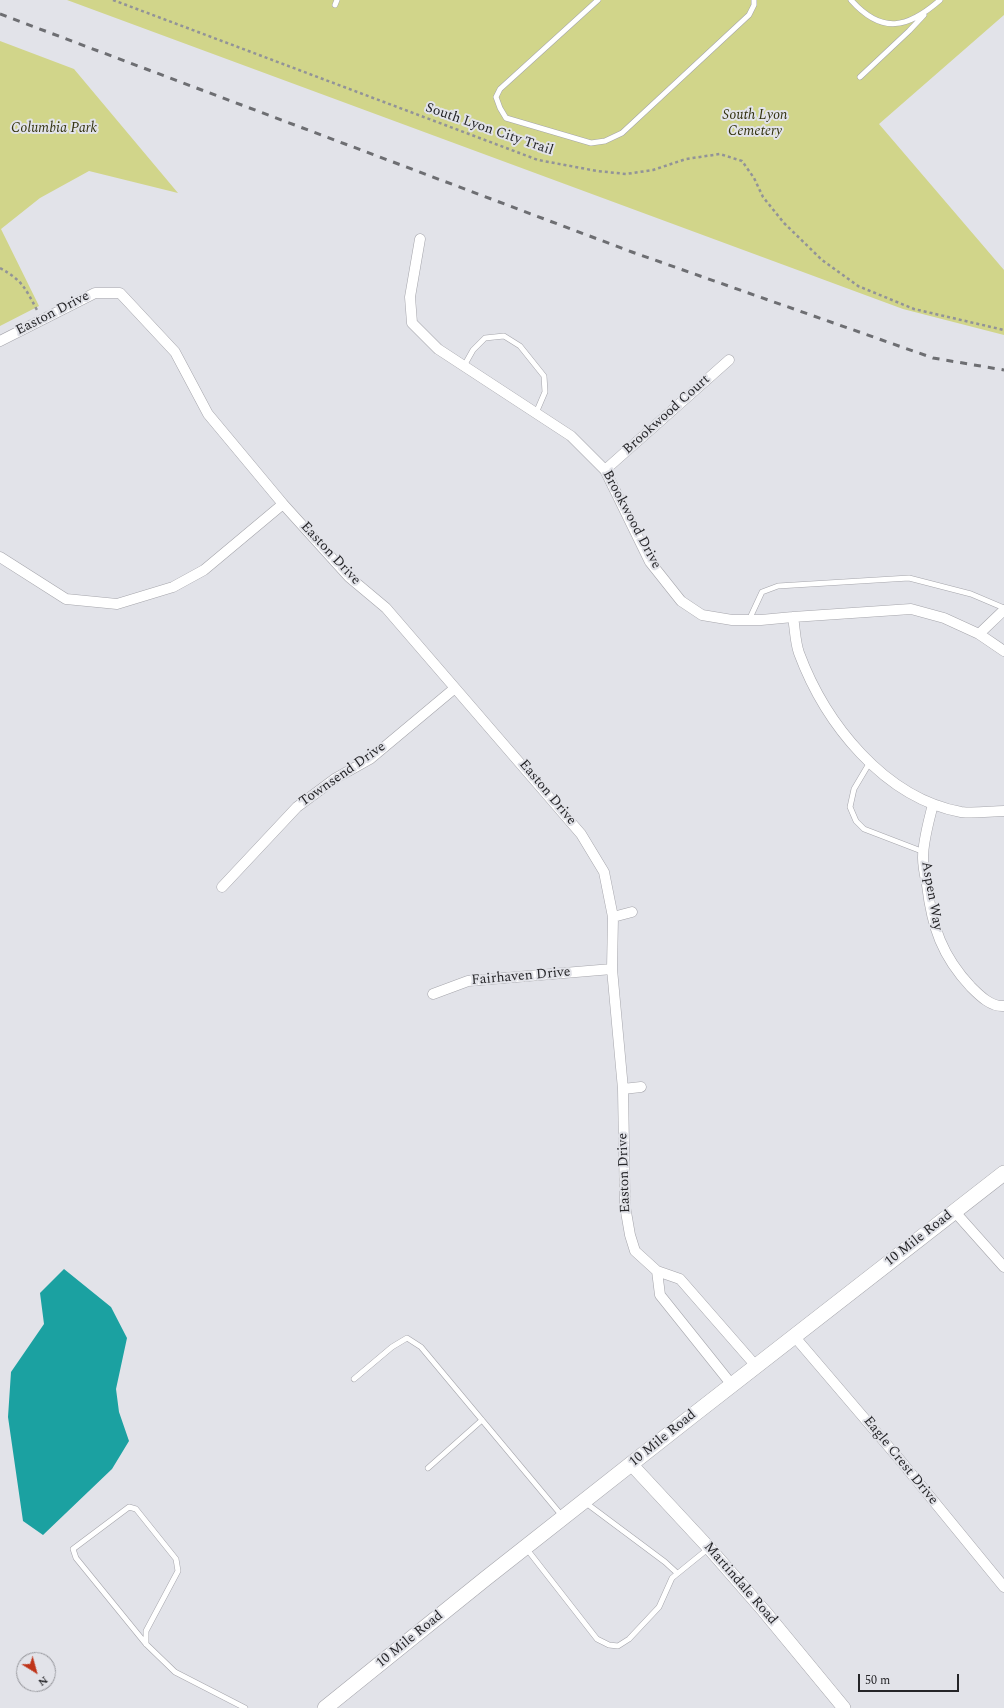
<!DOCTYPE html>
<style>
body{margin:0}
#map{position:relative;width:1004px;height:1708px;overflow:hidden;background:#e2e3e9;font-family:Spectral,serif}
canvas{display:block}
.north{position:absolute;left:16px;top:1652px;width:40px;height:40px;box-sizing:border-box;background:#e2e3e9;border:1px solid #96979c;border-radius:50%;rotate:143deg;font-size:11px;font-weight:700;line-height:16px;text-align:center;color:#252528}
.north::after{content:'';display:block;margin:auto;width:14px;height:18px;background:#bf3419;clip-path:polygon(50% 0,100% 100%,50% 72%,0 100%)}
.scale{position:absolute;left:858px;top:1674px;width:101px;height:18px;box-sizing:border-box;border:2px solid #252528;border-top:0;padding-left:5px;font-size:12px;line-height:14px;white-space:nowrap;color:#252528;-webkit-text-stroke:3px #e2e3e9;paint-order:stroke}
</style>
<div id="map">
<canvas width="1004" height="1708"></canvas>
<div class="north">N</div>
<div class="scale">50 m</div>
</div>
<script>
const ctx = document.querySelector('canvas').getContext('2d');
ctx.lineJoin = 'round';
function fillPath(path, color) { ctx.fillStyle = color; ctx.fill(path, 'evenodd'); }
function trace(path, color, width, dash) { ctx.strokeStyle = color; ctx.lineWidth = width; ctx.lineCap = dash ? 'butt' : 'round'; ctx.setLineDash(dash || []); ctx.stroke(path); }
function write(font, color, halo, rows, align = 'center') {
  ctx.font = font + ' Spectral,serif'; ctx.lineWidth = 4; ctx.setLineDash([]); ctx.textBaseline = 'middle'; ctx.strokeStyle = halo; ctx.fillStyle = color; for (const [text, x, y, turn = 0] of rows) {
    ctx.save(); ctx.translate(x, y); ctx.rotate((+turn || 0) * Math.PI / 180); ctx.textAlign = isNaN(turn) ? turn : align; if (halo) ctx.strokeText(text, 0, 0); ctx.fillText(text, 0, 0); ctx.restore();
  }
}
const green = new Path2D(`
 M67,0H1004V15L879,124L1004,270V335L903,309Z
 M0,41L74,69L178,193L89,171L40,198L1,229L39,306L0,326Z`);
const water = new Path2D(`
 M64,1269L111,1307L127,1338L116,1389L119,1412L129,1441L112,1469L43,1535L23,1521L8,1417L11,1372L44,1324L40,1293Z`);
const path = new Path2D(`
 M113,0L538,160L597,171L626,174L653,170L686,159L720,154L742,161L754,178L763,197L784,223L822,260L858,286L914,309L1004,330
 M0,268C23,281 25,288 37,310`);
const service = new Path2D(`
 M598,0L500,89L496,97L500,108L506,118L591,143L605,141L622,133L749,15L754,5V0
 M851,0C882,35 908,28 940,0
 M335,5L337,0
 M860,77L909,31L924,15
 M464,366L473,350L485,338L504,336L520,346L544,376L545,392L536,413
 M749,620L762,592L778,586L909,578L971,594L1004,608
 M870,762L854,789L850,807L856,821L864,829L924,852
 M354,1379L392,1347L407,1338L421,1347L563,1517
 M428,1468L482,1420
 M586,1503L665,1562L677,1573
 M526,1548L597,1639L609,1645L618,1646L629,1639L659,1607L672,1578L709,1548
 M146,1644V1631L178,1571L176,1559L136,1509L129,1507L73,1549L76,1558L146,1644L175,1672L245,1708`);
const minor = new Path2D(`
 M420,239L410,297L412,323L438,349L571,436L605,470L650,562L681,601L702,615L732,620H761L793,617L911,609L944,618L979,634L1004,651
 M0,341L95,293H120L175,352L208,414L283,504L349,577L386,608L581,834L604,872L613,917L612,969L623,1089L625,1206L630,1235L635,1251L657,1271L680,1279L756,1366
 M605,470L729,360
 M0,557L66,599L117,604L173,587L204,570L283,504
 M793,617C795,628 795,642 799,653C825,723 884,798 961,812C975,814 991,811 1004,811
 M979,634L1004,610
 M933,804C929,821 923,840 923,858C923,867 925,876 927,885C932,927 942,956 971,987C980,996 991,1007 1004,1006
 M222,887L297,807L336,778L370,759L455,688
 M613,917L632,912
 M433,994L468,981L612,969
 M623,1089L641,1087
 M955,1212L1004,1267
 M657,1271L660,1295L732,1385
 M794,1336L900,1460L1004,1587`);
const tertiary = new Path2D(`
 M631,1464L709,1548L764,1611L844,1708`);
const secondary = new Path2D(`
 M325,1708L485,1579L692,1416L1004,1173`);
const rail = new Path2D(`
 M0,14L632,252L933,358L1004,370`);
const parkNames = [
 ["South Lyon",755,116],
 ["Cemetery",755,132],
 ["Columbia Park",54,129]
];
const streetNames = [
 ["South Lyon City Trail",489,130,19],
 ["Easton Drive",53,314,-27],
 ["Brookwood Court",667,415,-42],
 ["Brookwood Drive",631,520,62],
 ["Easton Drive",330,554,47],
 ["Townsend Drive",343,775,-35],
 ["Easton Drive",547,793,50],
 ["Aspen Way",931,896,80],
 ["Fairhaven Drive",521,977,-5],
 ["Easton Drive",625,1173,-92],
 ["10 Mile Road",919,1239,-38],
 ["10 Mile Road",663,1439,-39],
 ["Eagle Crest Drive",900,1461,51],
 ["Martindale Road",740,1584,49],
 ["10 Mile Road",410,1640,-39]
];
fillPath(green, '#d1d58a');
fillPath(water, '#1ba1a1');
trace(service, '#a5a5ab', 6);
trace(minor, '#a5a5ab', 11);
trace(tertiary, '#a5a5ab', 14);
trace(secondary, '#a5a5ab', 16);
trace(path, '#929398', 2.5, [3, 3]);
trace(service, '#fff', 5);
trace(minor, '#fff', 10);
trace(tertiary, '#fff', 13);
trace(secondary, '#fff', 15);
trace(rail, '#6d6e72', 3, [7, 7]);
write('italic 14px', '#32320f', '#e2e3e9', parkNames);
write('14px', '#252528', '#e2e3e9', streetNames);
</script>
